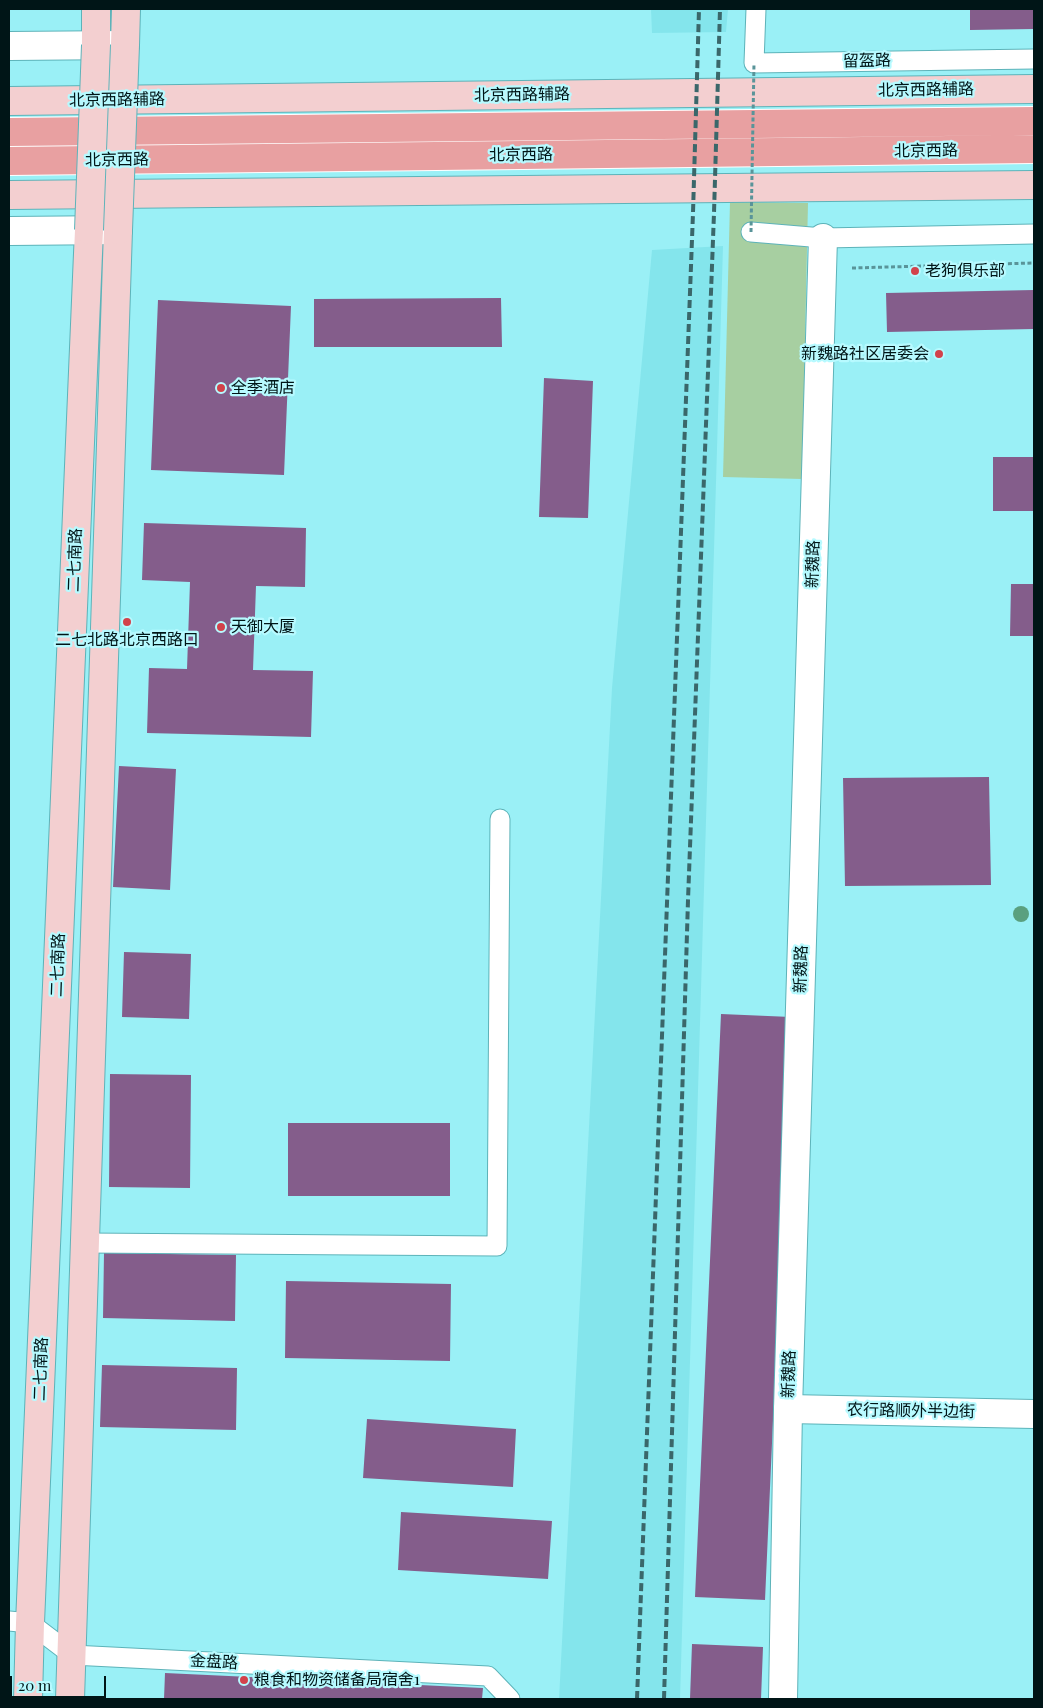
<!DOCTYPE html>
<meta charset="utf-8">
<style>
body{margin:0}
#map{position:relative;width:1043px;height:1708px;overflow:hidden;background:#9af0f6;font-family:"Playfair Display",serif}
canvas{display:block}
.frame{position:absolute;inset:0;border:10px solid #001517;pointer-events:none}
.scale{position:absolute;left:10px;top:1676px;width:96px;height:22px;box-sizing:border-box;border:2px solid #001517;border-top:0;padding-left:6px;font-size:15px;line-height:18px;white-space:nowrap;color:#001517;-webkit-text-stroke:4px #b7faff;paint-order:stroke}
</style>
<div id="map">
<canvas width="1043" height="1708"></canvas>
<div class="frame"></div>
<div class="scale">20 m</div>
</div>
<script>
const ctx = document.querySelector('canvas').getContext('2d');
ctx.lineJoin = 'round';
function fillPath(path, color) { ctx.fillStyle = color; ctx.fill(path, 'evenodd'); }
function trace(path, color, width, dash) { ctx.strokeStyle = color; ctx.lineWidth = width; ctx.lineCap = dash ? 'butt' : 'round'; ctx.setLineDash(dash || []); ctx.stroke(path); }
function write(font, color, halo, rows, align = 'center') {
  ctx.font = font + ' "Playfair Display","Noto Sans SC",serif'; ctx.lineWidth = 4.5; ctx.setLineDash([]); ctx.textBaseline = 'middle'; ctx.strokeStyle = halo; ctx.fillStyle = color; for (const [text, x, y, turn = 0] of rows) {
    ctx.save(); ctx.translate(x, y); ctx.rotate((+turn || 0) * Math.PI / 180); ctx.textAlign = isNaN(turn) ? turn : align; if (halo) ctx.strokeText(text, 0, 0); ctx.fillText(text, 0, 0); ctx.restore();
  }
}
const built = new Path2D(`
 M651,9H728L726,32L652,33Z
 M723,246L680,1699H559L612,688L652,250Z`);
const green = new Path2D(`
 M730,202L808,203L802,479L723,477Z`);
const building = new Path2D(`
 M970,9H1034V29L970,30Z
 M1034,290V329L887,332L886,293Z
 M501,298L502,347H314V299Z
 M158,300L291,306L284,475L151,470Z
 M544,378L593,381L588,518L539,517Z
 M993,457H1034V511H993Z
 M144,523L306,528L305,587L256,586L253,670L313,671L311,737L147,733L149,668L187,669L190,582L142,580Z
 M1011,584H1034V636H1010Z
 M119,766L176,769L170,890L113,887Z
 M989,777L991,885L845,886L843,778Z
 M124,952L191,954L189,1019L122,1017Z
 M721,1014L791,1017L765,1600L695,1597Z
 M110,1074L191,1075L190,1188L109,1187Z
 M288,1123H450V1196H288Z
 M104,1253L236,1255L235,1321L103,1318Z
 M286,1281L451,1284L450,1361L285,1358Z
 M102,1365L237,1368L236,1430L100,1427Z
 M367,1419L516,1429L513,1487L363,1478Z
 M401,1512L552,1521L548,1579L398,1570Z
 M692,1644L763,1647L761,1699H690Z
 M165,1673L483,1688L482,1699H164Z`);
const path = new Path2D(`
 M852,268L1034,263`);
const service = new Path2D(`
 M756,9L754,63L1034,59
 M751,232L823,238L1034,234
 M85,1243L497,1246L500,819
 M9,1621L30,1623L72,1655L488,1676L510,1699`);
const minor = new Path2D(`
 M788,1409L1034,1414`);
const tertiary = new Path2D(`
 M9,46L125,45
 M9,231L118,230
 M783,1699L788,1409L823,238`);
const secondary = new Path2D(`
 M96,45V9
 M125,45L126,9
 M9,101L1034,89
 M9,195L1034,185
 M28,1699L30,1623L89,230
 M70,1699L118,230`);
const primary = new Path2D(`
 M9,132L1034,121
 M9,161L1034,149`);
const rail = new Path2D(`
 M637,1699L693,213L699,9
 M664,1699L688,900L714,213L720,9`);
const pathBridge = new Path2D(`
 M751,232L754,63`);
const secondaryBridge = new Path2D(`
 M89,230L96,45
 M118,230L125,45`);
const trees = [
 [1021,914]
];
const markers = [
 [915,271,5,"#d2424b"],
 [939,354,5,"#d2424b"],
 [221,388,5,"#d2424b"],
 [127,622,5,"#d2424b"],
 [221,627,5,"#d2424b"],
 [244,1680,5,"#d2424b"]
];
const streetNames = [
 ["留盔路",867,61,-1],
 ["北京西路辅路",926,90,-1],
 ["北京西路辅路",522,95,-1],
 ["北京西路辅路",117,100,-1],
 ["北京西路",926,151,-1],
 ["北京西路",521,155,-1],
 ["北京西路",117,160,-1],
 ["二七南路",75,560,-88],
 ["新魏路",813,564,-88],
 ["二七南路",58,965,-88],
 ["新魏路",801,969,-88],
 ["二七南路",41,1369,-88],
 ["新魏路",789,1374,-88],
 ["农行路顺外半边街",911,1411,1],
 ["金盘路",214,1662,3]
];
const poiNames = [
 ["老狗俱乐部",925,271],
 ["新魏路社区居委会",929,354,"right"],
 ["全季酒店",231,388],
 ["天御大厦",231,627],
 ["二七北路北京西路口",127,640,"center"],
 ["粮食和物资储备局宿舍1",254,1680]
];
fillPath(built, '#84e5ec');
fillPath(green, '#a7cfa1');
fillPath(building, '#845d8b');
trace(service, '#5db3b9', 21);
trace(minor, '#5db3b9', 30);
trace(tertiary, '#5db3b9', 30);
trace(secondary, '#5db3b9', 30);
trace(primary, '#fff', 30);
trace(path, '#599499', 3, [4, 2.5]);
trace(service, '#fff', 19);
trace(minor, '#fff', 28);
trace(tertiary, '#fff', 28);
trace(secondary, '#f3cfd0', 28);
trace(primary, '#e8a0a1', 28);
trace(rail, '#3a676a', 4, [8, 4]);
trace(secondaryBridge, '#5db3b9', 30, []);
trace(pathBridge, '#599499', 3, [4, 2.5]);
trace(secondaryBridge, '#f3cfd0', 28);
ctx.fillStyle = '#5aa07f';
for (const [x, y] of trees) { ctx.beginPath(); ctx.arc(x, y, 8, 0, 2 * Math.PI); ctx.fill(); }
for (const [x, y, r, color] of markers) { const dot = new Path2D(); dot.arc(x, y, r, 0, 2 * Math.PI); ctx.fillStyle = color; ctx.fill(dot); trace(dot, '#b7faff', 2); }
write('16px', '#001517', '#b7faff', streetNames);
write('16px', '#001517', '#b7faff', poiNames, 'left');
</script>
